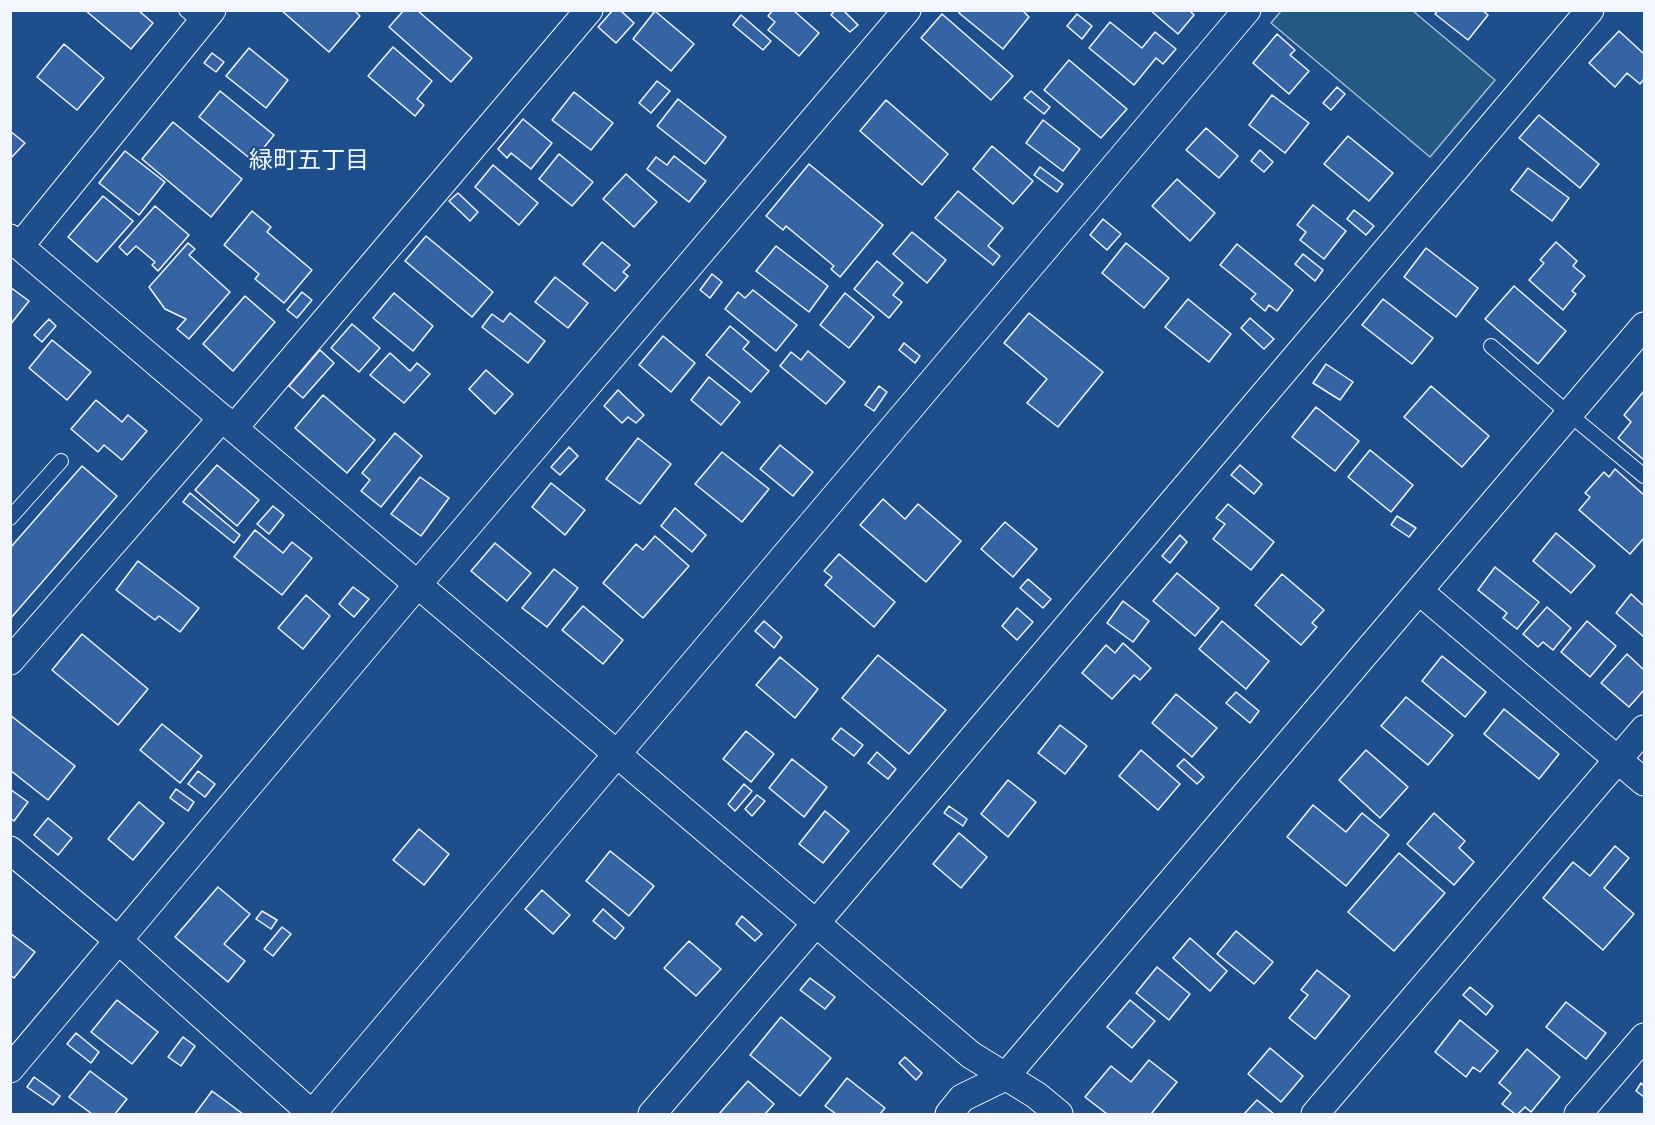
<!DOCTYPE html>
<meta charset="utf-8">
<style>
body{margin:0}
#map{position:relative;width:1655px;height:1125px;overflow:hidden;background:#1f4e8c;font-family:"Space Grotesk",sans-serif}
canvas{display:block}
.frame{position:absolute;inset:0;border:12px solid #f2f6ff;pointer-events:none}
</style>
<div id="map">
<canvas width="1655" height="1125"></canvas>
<div class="frame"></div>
</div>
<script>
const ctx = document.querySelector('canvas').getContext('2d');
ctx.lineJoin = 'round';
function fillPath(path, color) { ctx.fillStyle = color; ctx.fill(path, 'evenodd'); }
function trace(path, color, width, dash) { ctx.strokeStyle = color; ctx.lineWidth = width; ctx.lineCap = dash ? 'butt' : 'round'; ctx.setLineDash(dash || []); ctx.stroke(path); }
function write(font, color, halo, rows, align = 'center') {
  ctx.font = font + ' "Space Grotesk","Noto Sans JP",sans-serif'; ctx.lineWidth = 4.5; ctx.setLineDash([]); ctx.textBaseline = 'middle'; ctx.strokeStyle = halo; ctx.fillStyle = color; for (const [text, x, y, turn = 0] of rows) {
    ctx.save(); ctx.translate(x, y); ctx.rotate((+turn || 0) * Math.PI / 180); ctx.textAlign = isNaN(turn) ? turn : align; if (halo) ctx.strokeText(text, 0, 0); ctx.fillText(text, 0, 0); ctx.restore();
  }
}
const green = new Path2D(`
 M1281,11H1413L1495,80L1430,157L1271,23Z`);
const building = new Path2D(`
 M85,10H138L153,23L131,49Z
 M281,10H354L360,16L329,52Z
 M404,10H417L472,58L451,82L389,27Z
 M613,10H620L634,23L616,43L598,27Z
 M773,10H793L819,33L799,56L768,30L775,22L768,16Z
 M835,10H843L858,25L850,32L831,15Z
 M961,10H1022L1029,17L1003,49L959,13Z
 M1150,10H1189L1194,15L1178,34Z
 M1438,10H1482L1488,15L1468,40L1435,14Z
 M655,11L694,44L671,71L633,39Z
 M942,14L1013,76L991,100L921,38Z
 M1077,14L1092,26L1082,39L1067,26Z
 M741,15L771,41L763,50L733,25Z
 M1110,22L1142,48L1155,32L1176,49L1163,64L1156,58L1134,85L1089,48Z
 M1619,31L1644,54V79L1640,84L1627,73L1615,87L1589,63Z
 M1277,34L1295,50L1290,55L1309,71L1289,94L1253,63Z
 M64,44L104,78L77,110L37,77Z
 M393,47L432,81L417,99L424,105L415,116L368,76Z
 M249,48L288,80L266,108L226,76Z
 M212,53L224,62L216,72L204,63Z
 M1069,60L1127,109L1101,138L1044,90Z
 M657,81L670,91L651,113L639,103Z
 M1337,87L1345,94L1331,110L1323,103Z
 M220,91L274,135L253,161L199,117Z
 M1031,91L1050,107L1044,114L1024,98Z
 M574,92L613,123L591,150L552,120Z
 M1272,95L1309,123L1285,153L1249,125Z
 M678,99L726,137L705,164L657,126Z
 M886,100L948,154L922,185L860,131Z
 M1539,115L1599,164L1580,188L1519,138Z
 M523,119L552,143L531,169L511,153L507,158L498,149Z
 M1043,120L1080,149L1063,171L1026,143Z
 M173,122L242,179L211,217L142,159Z
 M1206,128L1238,156L1219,178L1186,150Z
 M10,131L25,143L10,159Z
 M1348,136L1393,173L1369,201L1324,164Z
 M992,146L1033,181L1013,204L973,169Z
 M1260,150L1273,162L1264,172L1251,161Z
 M125,151L165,182L139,215L99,183Z
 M559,154L593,182L572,206L539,179Z
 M674,156L706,181L689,202L647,169L656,157L667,165Z
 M809,164L883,225L840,277L831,269L834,266L786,226L783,230L766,216Z
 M493,165L538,203L519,225L475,187Z
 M1040,167L1063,184L1057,192L1034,175Z
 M1528,168L1569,198L1552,221L1511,190Z
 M626,174L657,202L634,227L603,199Z
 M1177,179L1215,213L1190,241L1152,206Z
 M958,191L1003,228L988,246L1000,256L993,265L935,218Z
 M458,193L478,212L470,221L449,201Z
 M103,196L133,221L97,262L68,237Z
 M1313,205L1346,231L1324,259L1300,240L1306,232L1297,225Z
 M155,206L189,235L158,271L152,265L155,262L136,246L127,255L119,247Z
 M1354,210L1374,226L1366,235L1347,219Z
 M252,211L271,227L267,232L312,270L284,303L255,279L259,274L224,245Z
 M1103,219L1121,234L1107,250L1090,235Z
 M912,232L946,260L927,283L893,254Z
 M426,236L493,292L472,317L405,261Z
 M602,242L630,265L623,272L628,276L615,291L583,264Z
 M1556,242L1577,261L1573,266L1585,276L1572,291L1576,294L1563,310L1529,280L1544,263L1540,260Z
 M188,243L195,249L189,255L230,292L189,339L177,329L186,319L165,309L149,287Z
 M1126,243L1169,278L1144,308L1102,273Z
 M1237,244L1293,290L1277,311L1269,305L1265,311L1251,299L1256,294L1220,265Z
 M776,246L828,286L809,312L756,271Z
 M1426,248L1478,288L1456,317L1404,277Z
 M1303,254L1323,270L1315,281L1295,264Z
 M877,261L903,283L893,295L902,302L889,318L854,289Z
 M712,274L722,282L710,298L700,290Z
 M555,277L588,303L568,328L535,302Z
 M1514,286L1566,331L1538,364L1485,319Z
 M10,287L29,301L10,325Z
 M753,290L797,325L776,351L725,309L738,292L745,298Z
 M302,292L312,300L297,318L287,310Z
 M394,293L433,326L413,351L373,318Z
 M845,293L874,317L849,348L820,325Z
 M245,296L275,322L233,371L203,344Z
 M1188,299L1231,334L1209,362L1165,327Z
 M1383,299L1433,338L1412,364L1362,325Z
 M510,313L545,341L528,363L482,327L492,314L503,322Z
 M1029,313L1103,372L1058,427L1027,403L1047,379L1004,343Z
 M1250,318L1274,339L1264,349L1241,328Z
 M49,319L56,326L42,342L34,335Z
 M352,324L380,348L359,372L331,348Z
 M730,326L749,342L743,349L769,371L751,392L706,355Z
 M663,336L695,363L671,392L639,365Z
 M52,340L91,372L67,400L29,368Z
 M904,343L920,356L915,363L899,350Z
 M320,350L334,363L303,398L289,386Z
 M808,351L845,382L826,404L780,366L791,352L801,360Z
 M390,353L410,371L417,363L430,374L404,403L370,375Z
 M1326,364L1353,382L1340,400L1313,383Z
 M486,370L513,394L495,414L469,389Z
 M709,377L740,402L721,425L691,400Z
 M879,386L887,392L874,411L865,405Z
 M1431,386L1489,436L1462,467L1404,417Z
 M618,390L644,415L636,423L628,417L622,423L604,406Z
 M1644,391V460L1618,438L1631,422L1624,415Z
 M323,395L375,440L347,473L295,428Z
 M96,400L122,422L128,415L147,431L122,460L104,445L98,452L71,429Z
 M1316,407L1359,441L1335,471L1292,437Z
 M395,433L422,456L381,507L361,491L370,480L362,473Z
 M638,438L671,464L640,504L606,479Z
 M780,445L813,472L793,496L760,469Z
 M569,447L578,456L560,475L551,467Z
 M1370,450L1413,485L1391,512L1348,477Z
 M722,452L769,489L742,522L695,484Z
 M217,465L259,500L237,526L195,490Z
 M1240,465L1262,484L1254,494L1231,475Z
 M82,466L117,496L10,619V548Z
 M1615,469L1644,495V538L1630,554L1579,510L1590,497L1585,493L1604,472L1609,477Z
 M420,477L449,498L421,536L391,514Z
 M551,483L585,510L565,535L532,507Z
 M190,493L240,535L234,543L183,502Z
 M883,499L905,519L918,504L961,541L926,582L860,525Z
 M1228,504L1274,542L1251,570L1213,539L1225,524L1216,518Z
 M273,506L284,515L269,534L257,524Z
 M675,508L706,535L692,552L661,526Z
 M1397,516L1416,528L1409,537L1391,525Z
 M1005,522L1037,549L1013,577L981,549Z
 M255,530L283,553L292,542L312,558L282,595L234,557Z
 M1556,533L1595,566L1571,593L1533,561Z
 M1180,535L1187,542L1170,563L1162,556Z
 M655,536L689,566L643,618L603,583L636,544L643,550Z
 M495,543L531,573L507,601L471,571Z
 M839,554L895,602L874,627L825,585L832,577L824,571Z
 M138,561L199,608L180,632L159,616L155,620L116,590Z
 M1495,567L1539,602L1517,629L1503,618L1507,613L1478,590Z
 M554,569L578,588L547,627L522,608Z
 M1177,573L1219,608L1195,636L1153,601Z
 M1282,574L1324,610L1312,623L1317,627L1301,645L1255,605Z
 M1028,579L1051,599L1043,608L1020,588Z
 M353,587L369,599L354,617L339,604Z
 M1631,594L1644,606V637L1616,613Z
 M306,595L330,616L303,649L278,628Z
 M1123,601L1149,621L1133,642L1107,623Z
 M583,606L623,640L603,664L562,630Z
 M1547,607L1571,628L1553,650L1543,642L1538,647L1523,634Z
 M1017,608L1033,622L1017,640L1002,626Z
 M764,621L782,637L774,648L755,631Z
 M1222,621L1269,661L1246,689L1199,649Z
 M1587,621L1616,646L1590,677L1561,652Z
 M82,634L148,689L118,725L52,670Z
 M1123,643L1151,668L1140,680L1134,675L1112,699L1082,673L1106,645L1115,653Z
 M1627,654L1644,670V690L1629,707L1601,683Z
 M878,655L946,710L909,754L842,698Z
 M1442,656L1486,692L1465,717L1422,681Z
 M780,657L818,689L795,718L756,685Z
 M1236,692L1259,711L1250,723L1226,703Z
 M1176,694L1217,728L1192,757L1152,723Z
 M1406,697L1453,735L1428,765L1381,726Z
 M1504,709L1559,754L1539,779L1484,734Z
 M10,715L75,766L48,800L10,770Z
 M162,724L202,756L180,783L140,750Z
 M1060,725L1087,746L1065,774L1038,753Z
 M841,728L863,745L854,756L832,739Z
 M746,731L774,754L751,782L723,759Z
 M1141,750L1180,784L1158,810L1119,776Z
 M1366,750L1408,787L1380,818L1339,780Z
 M877,752L896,769L888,779L868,763Z
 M792,759L827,787L804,817L769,788Z
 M1184,759L1204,777L1197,784L1177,766Z
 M198,771L215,784L205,797L188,784Z
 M1008,780L1036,802L1008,837L981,814Z
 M744,784L752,791L735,811L728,804Z
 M10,789L28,802L14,821L10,818Z
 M176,789L194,802L188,811L170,798Z
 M757,795L765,801L752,816L745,809Z
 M139,802L164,823L133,860L108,839Z
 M1313,805L1346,832L1362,813L1389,835L1346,886L1287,837Z
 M949,806L967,819L963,826L944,813Z
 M825,811L849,831L823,863L799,844Z
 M1434,813L1465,841L1459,848L1474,862L1454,885L1407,844Z
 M48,818L72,838L58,855L34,835Z
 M419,829L449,854L424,885L393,860Z
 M959,833L987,857L961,888L933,864Z
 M1615,846L1629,858L1604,888L1634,914L1603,950L1543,898L1573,862L1590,876Z
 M610,851L654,886L629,916L586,881Z
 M1399,853L1445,893L1394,951L1348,912Z
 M218,887L250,914L224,944L245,961L228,982L175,937Z
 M542,890L570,915L553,934L525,909Z
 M603,909L624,928L615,939L593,921Z
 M262,911L277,920L271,929L256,919Z
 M742,916L762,934L755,941L736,924Z
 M282,927L291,934L273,956L264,949Z
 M1236,931L1273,962L1254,984L1217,954Z
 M10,933L35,952L14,978L10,975Z
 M1190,938L1227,971L1210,991L1173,958Z
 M689,941L721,969L696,996L664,968Z
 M1157,967L1190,994L1169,1020L1136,993Z
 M1317,970L1350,996L1315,1039L1289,1018L1308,995L1301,990Z
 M810,978L835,997L825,1009L800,990Z
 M1470,987L1493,1006L1486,1015L1463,995Z
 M117,1000L158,1032L132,1064L91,1032Z
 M1130,1000L1155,1021L1132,1048L1107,1027Z
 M1566,1002L1606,1033L1586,1059L1546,1027Z
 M781,1017L831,1058L800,1096L750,1055Z
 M1460,1020L1498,1051L1480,1072L1473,1067L1466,1077L1435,1052Z
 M76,1033L99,1052L91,1063L67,1044Z
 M183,1037L195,1046L181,1066L168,1057Z
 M1270,1048L1303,1076L1281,1102L1248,1074Z
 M1527,1049L1560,1077L1531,1112L1525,1107L1518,1114H1515L1502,1104L1511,1093L1499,1083Z
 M905,1057L922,1073L916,1080L899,1063Z
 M1149,1060L1177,1082L1151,1114H1107L1085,1097L1111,1066L1131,1082Z
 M90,1071L127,1099L115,1114H92L69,1097Z
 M34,1077L60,1096L53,1105L27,1087Z
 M847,1078L885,1108L880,1114H836L825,1106Z
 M748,1081L774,1104L765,1114H719Z
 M1641,1083L1644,1086V1097L1636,1091Z
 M212,1091L243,1114H195Z
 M1257,1100L1274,1114H1244Z`);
const lane = new Path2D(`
 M186,10L201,23
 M1491,346L1569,414L1644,476
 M10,518L61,461`);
const street = new Path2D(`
 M10,238L971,1055L1036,1095L1059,1114
 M20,246L212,10
 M234,428L589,10
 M1419,591L1644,782
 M10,661L222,418
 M10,850L119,941L312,1114
 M10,1069L418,584L907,10
 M312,1114L1247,10
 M652,1114L816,923L1590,10
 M949,1114L962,1098L1005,1077L1644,326
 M1315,1114L1644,729
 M1578,1114L1644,1037`);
const neighbourhoodNames = [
 ["緑町五丁目",309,161]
];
fillPath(green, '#245a82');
trace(green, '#a8bbd7', 1.5);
fillPath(building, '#3563a3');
trace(building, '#f2f6ff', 1.5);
trace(lane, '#f2f6ff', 16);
trace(street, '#f2f6ff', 29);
trace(lane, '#1f4e8c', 14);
trace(street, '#1f4e8c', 27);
write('24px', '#f2f6ff', '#1f4e8c', neighbourhoodNames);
</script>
